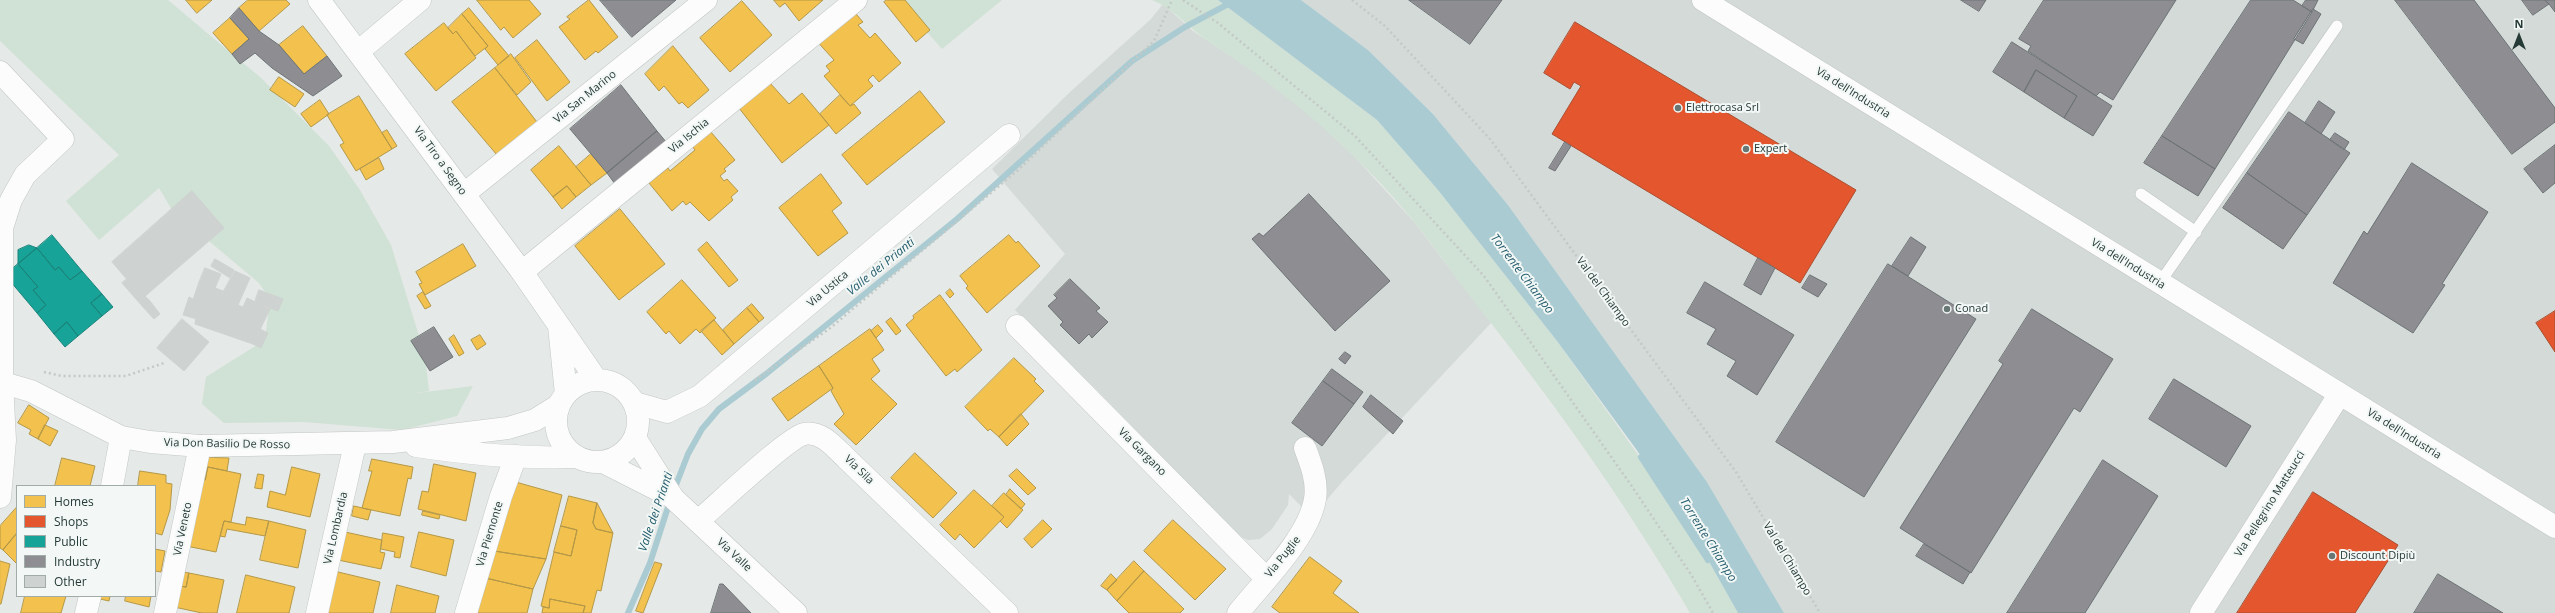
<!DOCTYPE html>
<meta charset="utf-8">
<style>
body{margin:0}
#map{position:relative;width:2555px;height:613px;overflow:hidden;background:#e5e9e7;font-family:"Open Sans",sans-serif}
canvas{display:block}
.legend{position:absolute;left:16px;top:485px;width:140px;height:112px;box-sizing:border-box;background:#f3f8f6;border:1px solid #a1aca9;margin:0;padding:5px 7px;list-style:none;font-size:12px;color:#253a36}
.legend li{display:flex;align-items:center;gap:8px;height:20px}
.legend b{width:20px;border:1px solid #a1aca9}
.north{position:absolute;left:2499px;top:16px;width:40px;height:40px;-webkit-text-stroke:3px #f3f8f6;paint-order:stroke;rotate:0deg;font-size:11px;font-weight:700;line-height:16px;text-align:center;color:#253a36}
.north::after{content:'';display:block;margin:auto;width:14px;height:18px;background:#253a36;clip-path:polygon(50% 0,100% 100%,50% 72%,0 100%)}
</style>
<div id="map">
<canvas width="2555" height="613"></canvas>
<ul class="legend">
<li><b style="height:11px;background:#f2c14e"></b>Homes</li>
<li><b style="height:11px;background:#e4572e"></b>Shops</li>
<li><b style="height:11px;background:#17a398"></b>Public</li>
<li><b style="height:11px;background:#8d8d92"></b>Industry</li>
<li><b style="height:11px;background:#ced2d0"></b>Other</li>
</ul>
<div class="north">N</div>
</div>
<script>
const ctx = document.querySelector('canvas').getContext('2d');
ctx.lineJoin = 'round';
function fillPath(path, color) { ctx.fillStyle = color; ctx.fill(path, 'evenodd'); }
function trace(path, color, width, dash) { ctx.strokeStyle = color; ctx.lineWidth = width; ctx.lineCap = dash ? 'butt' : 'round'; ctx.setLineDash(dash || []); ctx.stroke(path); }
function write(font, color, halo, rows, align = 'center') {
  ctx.font = font + ' "Open Sans",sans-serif'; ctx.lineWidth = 4; ctx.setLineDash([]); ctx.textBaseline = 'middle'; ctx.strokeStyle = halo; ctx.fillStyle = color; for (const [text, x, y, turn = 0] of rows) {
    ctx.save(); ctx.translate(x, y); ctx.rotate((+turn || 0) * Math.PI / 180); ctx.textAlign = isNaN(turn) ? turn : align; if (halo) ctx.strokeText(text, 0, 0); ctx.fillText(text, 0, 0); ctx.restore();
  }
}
const built = new Path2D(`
 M1301,0H2555V613H1784L1707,482L1508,205L1433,114L1368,50Z
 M1163,4L1193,31L1256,73L1311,116L1354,156L1415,223L1491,323L1342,482L1312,517L1289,494L1288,505L1272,529L1260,539L1248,540L1239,536L1096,389L1015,310L1065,254L992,169L1069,93L1151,19Z`);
const green = new Path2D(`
 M0,0H168L232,54L240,63L242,62L260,77L329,146L360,190L391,245L419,336L411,341L426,365L429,391L410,394L473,386L457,416L402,430L304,422L224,423L202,404L206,377L265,340L270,300L259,283L172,210L159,188L99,240L66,201L119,155L0,41Z
 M899,0H1002L942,49Z
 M1152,0H1218L1377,120L1438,190L1557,341L1690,528L1738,613H1690C1629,508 1558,408 1483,313C1460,284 1439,253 1416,224C1357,151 1286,92 1208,41C1189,28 1173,8 1152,0Z`);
const water = new Path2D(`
 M1218,0H1301L1368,50L1433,114L1508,205L1707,482L1784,613H1738L1690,528L1636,449L1557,341L1438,190L1377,120Z`);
const homes = new Path2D(`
 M186,0H212L197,13Z
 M248,0H286L290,4L259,31L239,8Z
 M477,0H529L541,14L513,38L504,27L501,30Z
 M589,0L618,37L598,53L596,51L585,60L559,27L570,19L567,17Z
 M774,0H823L799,21L785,3L780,7Z
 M887,0H905L930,30L916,42L884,2Z
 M742,1L772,35L730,72L700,38Z
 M850,7L863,22L858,25L870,38L875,33L901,63L879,82L873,75L868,80L873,86L850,106L824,76L830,71L826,66L834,60L814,38Z
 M469,8L509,56L498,65L485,49L488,46L462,14Z
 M462,14L488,46L475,56L456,31L453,34L448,28Z
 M230,18L249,39L232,54L213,33Z
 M444,23L453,34L456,31L476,58L436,91L405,54Z
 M303,26L327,56L304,74L279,45Z
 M537,40L570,82L547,101L515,58Z
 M673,46L709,90L688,108L682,102L679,104L664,86L659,91L645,74Z
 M511,54L531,82L517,95L495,68Z
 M495,68L537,122L497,155L452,102Z
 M279,77L304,94L295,107L270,90Z
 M770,83L789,104L802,93L829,125L782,163L739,108Z
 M920,91L945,122L867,185L842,155Z
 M840,95L850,106L854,104L861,113L836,134L820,114Z
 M359,96L392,149L356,171L340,145L344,143L327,115Z
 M320,100L329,114L311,127L301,114Z
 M387,130L397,146L392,149L382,133Z
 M710,131L735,160L724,169L726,171L720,176L724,181L727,179L738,191L731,197L733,200L709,221L690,202L686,205L683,201L672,211L649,183L668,168L670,171L695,150L692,146Z
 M559,146L591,185L576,197L567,186L553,197L531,170Z
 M591,154L607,173L591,185L576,167Z
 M379,158L384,169L366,180L360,169Z
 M821,174L842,203L832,211L848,233L818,256L779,208Z
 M567,186L576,197L562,209L553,197Z
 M620,209L665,264L619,300L575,246Z
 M1009,235L1016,243L1018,241L1040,266L987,313L966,288L968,286L960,276Z
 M707,242L738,280L729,287L698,250Z
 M463,244L476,266L425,295L419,284L422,283L416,272Z
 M682,280L716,318L700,333L696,329L680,344L669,331L666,334L647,312Z
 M950,289L954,294L950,298L946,293Z
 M423,292L431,306L425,309L417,296Z
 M940,295L982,350L957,372L955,369L946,376L906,325L914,318L913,316Z
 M752,304L764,318L759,322L747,308Z
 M747,308L759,322L734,344L723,330Z
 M891,318L901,331L896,335L886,322Z
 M714,320L734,344L722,355L701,331Z
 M878,325L883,331L876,338L871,331Z
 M870,329L884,350L872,359L880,371L871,379L897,404L856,445L834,424L844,414L831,391L833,388L819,366Z
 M454,335L464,353L459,356L449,339Z
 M480,335L486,344L477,350L471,340Z
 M1014,358L1036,379L1034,381L1044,391L999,437L990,429L988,431L965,407Z
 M819,366L833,388L788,421L772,399Z
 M29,405L49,418L38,439L29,434L31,430L18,423Z
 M1021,414L1029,424L1007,446L999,437Z
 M45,425L58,431L50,446L38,439Z
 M915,453L957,493L933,518L891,478Z
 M200,457L229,458L227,471L208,467L205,480L195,479Z
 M62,458L95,466L90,486H55Z
 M372,459L413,467L411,479L408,478L400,516L362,508L372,471H369Z
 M434,464L476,473L466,521L418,509L422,491L428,492Z
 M208,467L241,474L231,522L224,521L216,552L186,546L201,480H205Z
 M292,467L320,474L310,517L267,507L270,491L285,495Z
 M1017,469L1036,488L1028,495L1009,476Z
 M140,471L166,475V483L172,484L170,510L162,535L155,533V486H138Z
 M258,474L264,475L262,489L255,488Z
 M512,481L562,495L546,559L494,551Z
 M1010,489L1025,504L1021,509L1006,495Z
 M974,490L1004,517L974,548L960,534L955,540L940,525Z
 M1004,493L1023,510L1007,528L1000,521L1004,517L992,506Z
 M569,496L597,503L593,523L596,529L613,533L601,591L597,590L591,613H583L585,606L550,599L549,608L541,606L554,552L571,556L577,530L561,526Z
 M597,503L613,533L596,529L593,523Z
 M354,506L371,510L368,520L352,516Z
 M17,507V533L3,550L0,548V526Z
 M423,511L440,515L439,519L422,515Z
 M247,517L269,521L265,536L227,529L225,537L220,536L224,521L245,525Z
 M1043,520L1052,529L1032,548L1024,539Z
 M1173,520L1226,569L1195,600L1144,551Z
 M269,521L306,530L298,568L260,560Z
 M561,526L577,530L571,556L554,552Z
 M345,532L382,540L380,552L385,553L381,569L338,560Z
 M419,532L454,540L446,576L411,567Z
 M17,533V564L3,550Z
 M383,533L404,537L400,558L394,557L395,552L381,549Z
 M155,549L165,551L161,572L155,571Z
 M494,551L546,559L533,589L481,577Z
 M1310,557L1342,581L1333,593L1359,613H1280L1272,607Z
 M0,561L10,564L1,604H0Z
 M1134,561L1144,571L1117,601L1107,590Z
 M655,562L662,564L643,613L636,611Z
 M334,571L380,582L373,613H324Z
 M1144,571L1184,609L1180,613H1129L1117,601Z
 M182,572L189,573L186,587L179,586Z
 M189,573L224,580L217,613H202L174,607L178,586L186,587Z
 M1111,574L1117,580L1107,590L1101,586Z
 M246,575L295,587L289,613H237Z
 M481,577L533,589L527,613H472Z
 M397,585L439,596L435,613H391Z
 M25,596H66L61,613H21Z
 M101,596H110L109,601L100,599Z
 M126,596H151L149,607L125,601Z
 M550,599L585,606L583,613H542L543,607L549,608Z`);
const shops = new Path2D(`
 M1575,22L1856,190L1800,283L1552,134L1581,86L1574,82L1570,89L1544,73Z
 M2555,311V352L2536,323Z
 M2313,492L2398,545L2355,613H2237Z`);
const public = new Path2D(`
 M52,235L82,271L70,280L59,267L55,270L37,248Z
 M29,245L37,248L18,264V250Z
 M37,248L55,270L59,267L70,280L82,271L102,294L91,303L102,316L78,336L67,322L54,334L37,313L46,305L33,290L38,287L18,264Z
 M18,264L38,287L33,290L46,305L37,313L5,275Z
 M102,294L113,307L102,316L91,303Z
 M67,322L78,336L65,347L54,334Z`);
const industry = new Path2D(`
 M600,0H676L632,37Z
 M1409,0H1502L1470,44Z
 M1961,0H1986L1979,11Z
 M2044,0H2176L2113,100L2100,92L2096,96L2028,51L2031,46L2019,39Z
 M2251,0H2293L2312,12L2215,169L2162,136Z
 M2306,0H2318L2312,12L2302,6Z
 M2395,0H2474L2555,108V122L2512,154Z
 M2522,0H2545L2549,4L2533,15Z
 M2545,0H2555V12L2549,4Z
 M239,8L259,31L279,45L304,74L327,56L342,76L313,96L272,68L255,53L240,64L232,54L249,39L230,18Z
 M2313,9L2321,14L2303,44L2294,39Z
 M2012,42L2112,106L2093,136L2064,118L2077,96L2036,70L2024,92L1993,72Z
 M2036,70L2077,96L2064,118L2024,92Z
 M621,85L657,131L607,173L570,129Z
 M2319,101L2335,112L2321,134L2305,123Z
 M2289,112L2350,153L2307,215L2247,173Z
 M657,131L667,143L615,184L607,173Z
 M2335,133L2349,142L2344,150L2330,140Z
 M2162,136L2215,169L2198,196L2144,163Z
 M1565,142L1571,146L1555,171L1549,168Z
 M2555,145V183L2543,193L2524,169Z
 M2412,163L2488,212L2442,284L2445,285L2413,333L2333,283L2364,231L2367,234Z
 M2247,173L2307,215L2283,249L2223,208Z
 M1309,194L1390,281L1335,331L1252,239L1259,233L1263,236Z
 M1911,237L1926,247L1908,276L1892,266Z
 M1758,258L1775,268L1761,295L1744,285Z
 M1888,264L1976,319L1864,497L1776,442Z
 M1810,275L1827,284L1818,297L1802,288Z
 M1070,279L1100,308L1096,311L1108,322L1092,338L1089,334L1079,344L1060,325L1063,322L1048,306L1057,298L1054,295Z
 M1705,282L1794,335L1757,395L1727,376L1736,361L1707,344L1716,329L1687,313Z
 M2032,309L2113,359L2080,412L2074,408L1971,573L1900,528L2003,364L1999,361Z
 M434,327L453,357L430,371L411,341Z
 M1345,352L1351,356L1345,364L1339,359Z
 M1332,369L1363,392L1354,404L1323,381Z
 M2174,379L2251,426L2226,467L2149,419Z
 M1323,381L1354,404L1322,446L1292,423Z
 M1371,395L1403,421L1393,434L1363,407Z
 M2103,460L2158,496L2085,613H2007Z
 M1924,544L1970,572L1963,584L1916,556Z
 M2438,574L2503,613H2414Z
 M720,584H723L751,613H711Z`);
const stream = new Path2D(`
 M1641,457L1708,560
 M674,490L688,454L702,429L719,409L766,374L957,219L1132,61L1185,27L1232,2
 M628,613L650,563L670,501`);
const building = new Path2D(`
 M192,191L224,228L143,298L112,262Z
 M215,259L234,270L230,278L211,266Z
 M205,268L221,274L215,288L199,283Z
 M235,271L250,278L238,305L220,298Z
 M127,279L143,298L145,296L150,301L143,307L122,283Z
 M199,283L215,288L204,321L183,315L189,297L193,299Z
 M215,288L223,291L220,298L238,305L243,307L247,298L270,309L253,344L195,324L196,318L204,321Z
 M259,290L283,299L278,311L255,302Z
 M150,301L160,314L154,319L143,307Z
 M182,319L209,342L184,371L157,348Z
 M260,329L268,333L261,348L253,344Z`);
const path = new Path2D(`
 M1183,0L1218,23L1355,136L1484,276L1633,488L1692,576L1713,613
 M1352,0L1385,26L1490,139L1736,472L1820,613
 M44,372L62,376H126L164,363
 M755,380L829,329L1018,170L1154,41L1172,0`);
const service = new Path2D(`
 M2141,194L2196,232
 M2159,284L2337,26`);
const minor = new Path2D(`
 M359,51L420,0
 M0,72L63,139L25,175L11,200L2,228V382L5,440L0,497
 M464,194L706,0
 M522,272L856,0
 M1017,326L1266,578
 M635,403L667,412L700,396L1009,135
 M112,486L121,437
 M698,521C716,506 787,438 804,434C822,430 836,449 847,459L1007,613
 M86,613L90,596
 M165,613L200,446
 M317,613L355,444
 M466,613L501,496L516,456
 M1238,613C1262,583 1309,537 1315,499C1318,482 1311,464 1305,448
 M2201,613L2339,395`);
const tertiary = new Path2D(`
 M0,382L31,391L121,437L150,442L200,446L393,442L508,428L535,420L559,405
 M416,446C469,454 523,459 577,457`);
const secondary = new Path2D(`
 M319,0L522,272L596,379
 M1703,0L2555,527
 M559,326L566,394
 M556 421a41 41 0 1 1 82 0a41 41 0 1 1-82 0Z
 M635,438L673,498L796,613
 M603,462L670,496`);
const markers = [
 [1678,108,4,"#687774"],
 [1746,149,4,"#687774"],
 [1947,309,4,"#687774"],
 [2332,556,4,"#687774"]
];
const streetNames = [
 ["Via dell'Industria",1853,93,32],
 ["Via San Marino",585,97,-39],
 ["Via Ischia",689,136,-39],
 ["Via Tiro a Segno",440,161,54],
 ["Via dell'Industria",2128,264,32],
 ["Via Ustica",828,289,-40],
 ["Val del Chiampo",1603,292,54],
 ["Via dell'Industria",2404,434,32],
 ["Via Don Basilio De Rosso",227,444,1],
 ["Via Gargano",1142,452,45],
 ["Via Sila",859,470,44],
 ["Via Pellegrino Matteucci",2270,504,-58],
 ["Via Lombardia",336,528,-77],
 ["Via Veneto",183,529,-78],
 ["Via Piemonte",490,534,-73],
 ["Via Valle",734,555,43],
 ["Via Puglie",1283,557,-51],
 ["Val del Chiampo",1787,559,59]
];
const poiNames = [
 ["Elettrocasa Srl",1686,108],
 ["Expert",1754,149],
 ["Conad",1955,309],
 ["Discount Dipiù",2340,556]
];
const waterNames = [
 ["Valle dei Prianti",881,267,-39],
 ["Torrente Chiampo",1522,274,53],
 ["Valle dei Prianti",656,512,-71],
 ["Torrente Chiampo",1708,540,58]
];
fillPath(built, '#d3dad7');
fillPath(green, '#d0e1d5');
fillPath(water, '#abcbd2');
fillPath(homes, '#f2c14e');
trace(homes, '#b49847', 1);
fillPath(shops, '#e4572e');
trace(shops, '#ab4e30', 1);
fillPath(public, '#17a398');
trace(public, '#1b847b', 1);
fillPath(industry, '#8d8d92');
trace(industry, '#6e7476', 1);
trace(stream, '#abcbd2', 6);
fillPath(building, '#ced2d0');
trace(building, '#ced2d0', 1);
trace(service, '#c2c6c4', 12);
trace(minor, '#c2c6c4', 23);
trace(tertiary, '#c2c6c4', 23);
trace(secondary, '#c1c6c4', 23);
trace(path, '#c2c9c6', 2.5, [2, 3]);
trace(service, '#fbfcfb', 11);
trace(minor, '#fbfcfb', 22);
trace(tertiary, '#fbfcfb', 22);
trace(secondary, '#fbfcfb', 22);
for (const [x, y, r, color] of markers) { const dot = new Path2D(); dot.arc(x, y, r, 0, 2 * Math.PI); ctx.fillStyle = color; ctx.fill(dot); trace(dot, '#f3f8f6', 1.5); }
write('11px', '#253a36', '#f3f8f6', streetNames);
write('11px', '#253a36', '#f3f8f6', poiNames, 'left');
write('italic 12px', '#265f6f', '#f3f8f6', waterNames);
</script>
